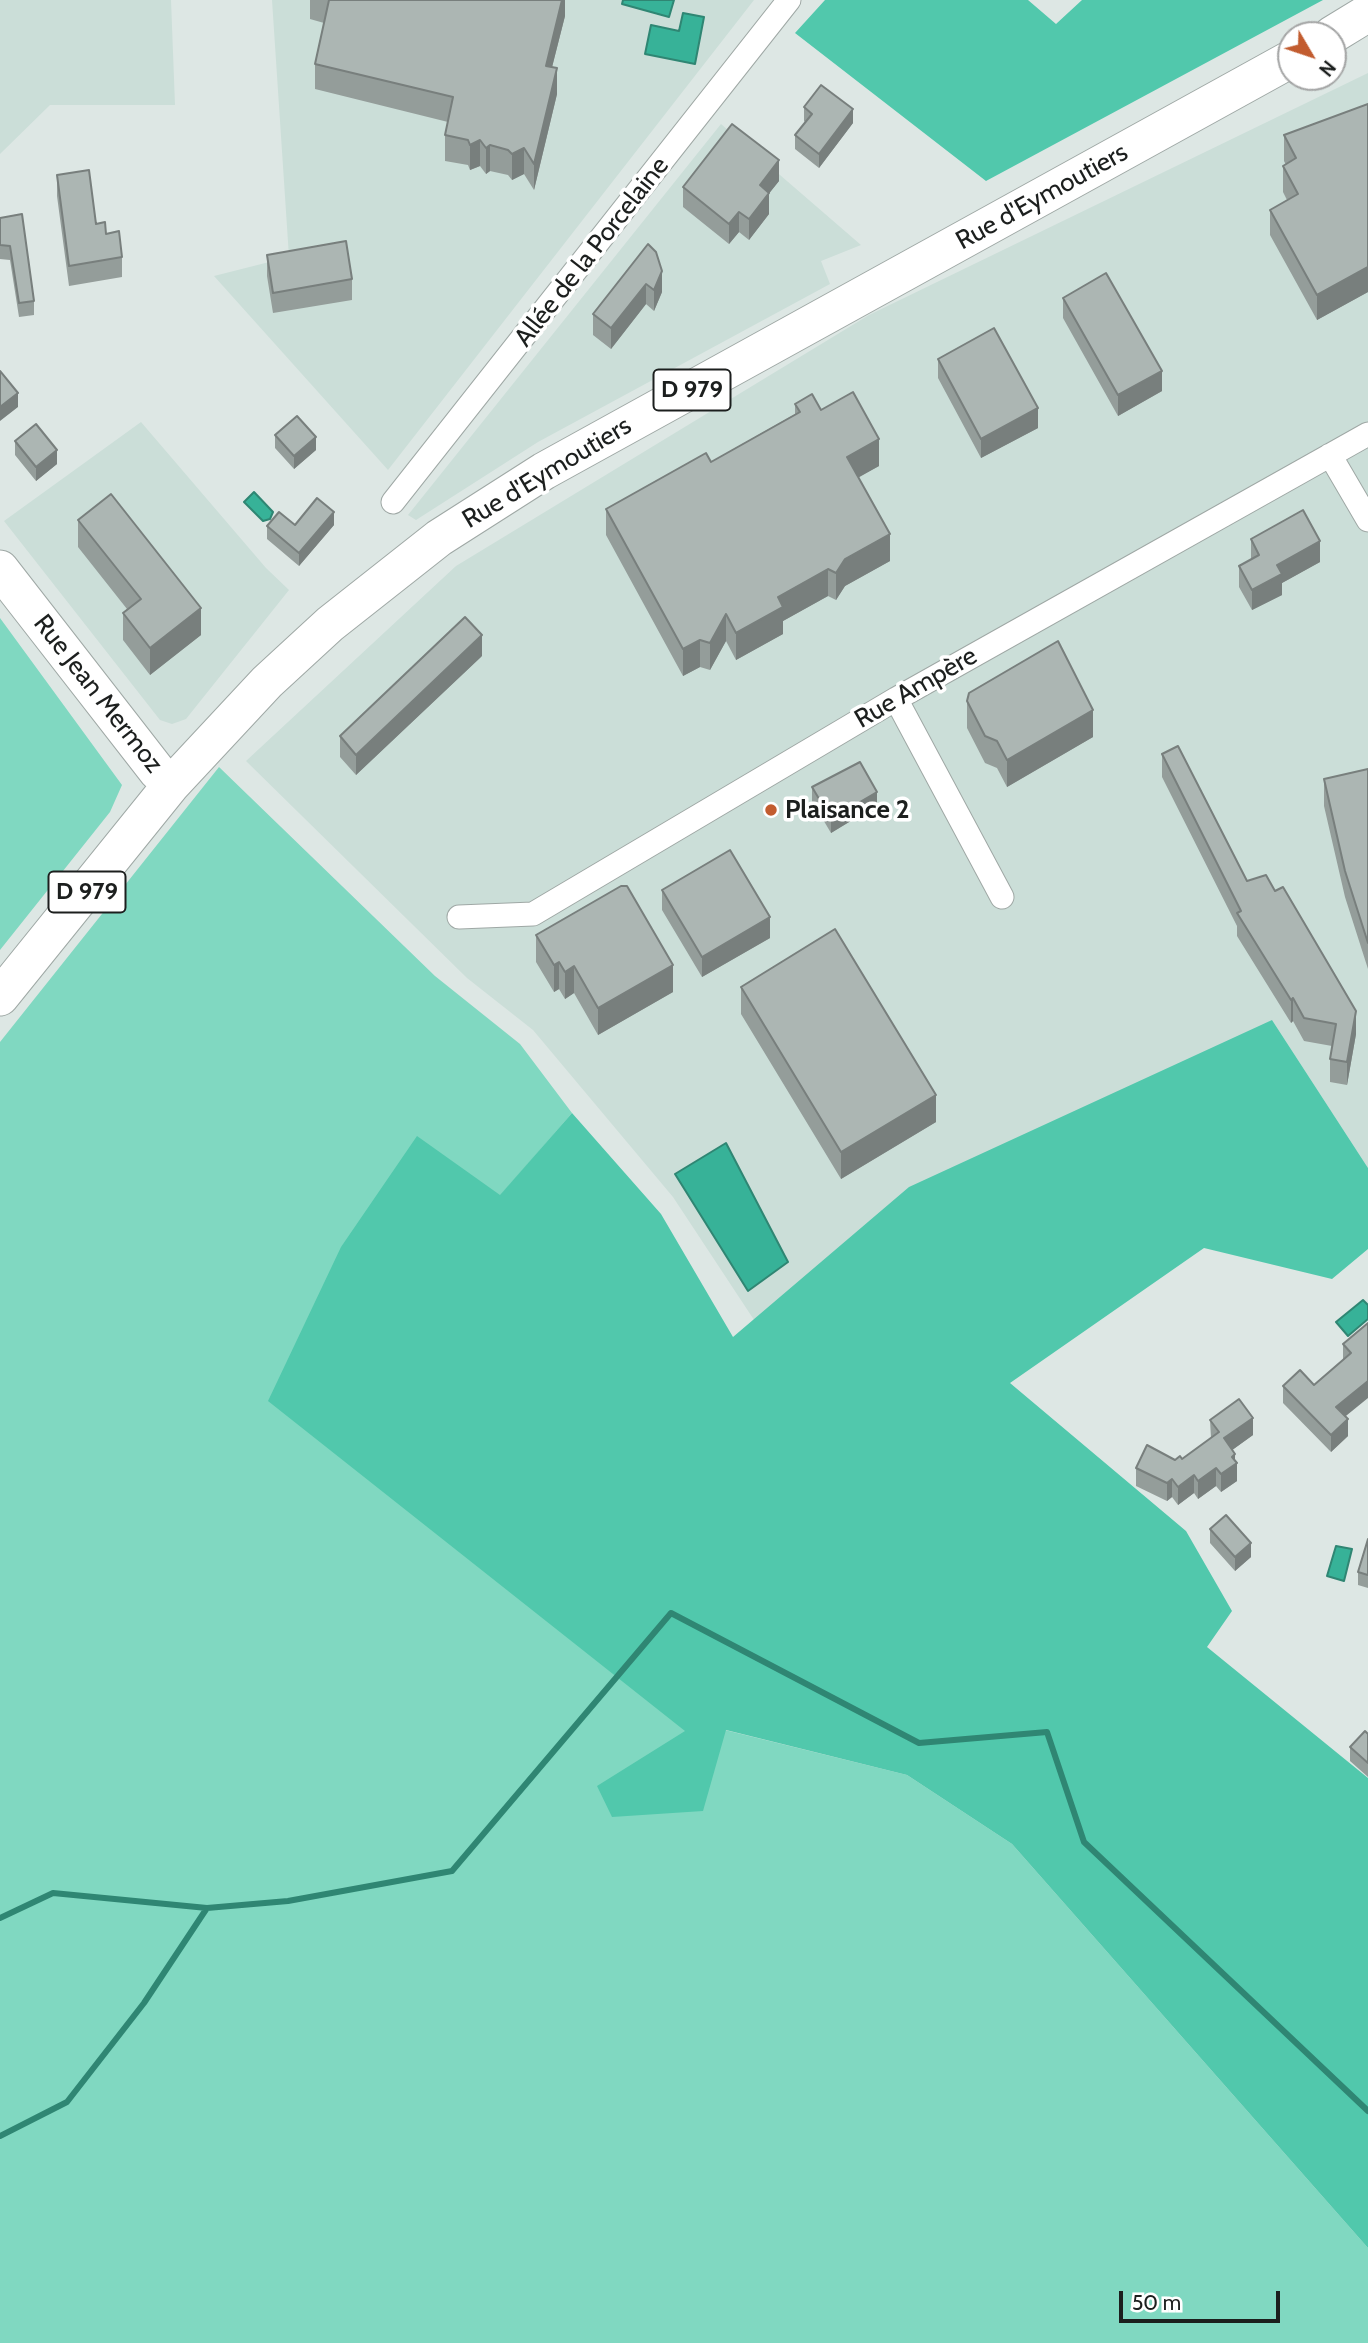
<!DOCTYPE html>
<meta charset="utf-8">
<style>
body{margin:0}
#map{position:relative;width:1368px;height:2343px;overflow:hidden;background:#dde7e4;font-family:Cabin,sans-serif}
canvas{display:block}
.north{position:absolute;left:1277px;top:21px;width:70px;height:70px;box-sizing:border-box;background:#fff;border:2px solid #a4a5a5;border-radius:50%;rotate:129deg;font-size:19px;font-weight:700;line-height:28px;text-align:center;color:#1c1f1e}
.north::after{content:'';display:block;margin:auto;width:24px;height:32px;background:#c25c2f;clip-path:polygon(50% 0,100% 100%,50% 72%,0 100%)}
.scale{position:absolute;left:1119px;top:2291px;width:161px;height:32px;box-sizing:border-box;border:4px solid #1c1f1e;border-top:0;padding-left:9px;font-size:21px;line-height:24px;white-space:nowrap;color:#1c1f1e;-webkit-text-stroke:5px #fff;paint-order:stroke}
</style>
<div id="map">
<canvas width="1368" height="2343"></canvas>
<div class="north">N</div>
<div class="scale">50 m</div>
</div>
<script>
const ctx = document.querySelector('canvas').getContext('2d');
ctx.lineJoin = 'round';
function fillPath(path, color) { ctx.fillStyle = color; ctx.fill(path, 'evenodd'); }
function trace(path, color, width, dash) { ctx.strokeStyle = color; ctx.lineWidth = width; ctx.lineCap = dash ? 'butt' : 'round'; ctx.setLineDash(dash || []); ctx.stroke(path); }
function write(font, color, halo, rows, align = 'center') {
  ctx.font = font + ' Cabin,sans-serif'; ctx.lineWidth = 7; ctx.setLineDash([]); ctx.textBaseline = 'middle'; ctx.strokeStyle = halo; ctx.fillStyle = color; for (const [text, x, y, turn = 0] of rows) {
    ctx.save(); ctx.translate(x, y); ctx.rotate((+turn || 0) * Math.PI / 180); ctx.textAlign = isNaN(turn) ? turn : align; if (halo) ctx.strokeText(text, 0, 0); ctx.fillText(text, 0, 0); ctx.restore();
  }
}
const built = new Path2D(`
 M0,0H171L175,105H50L0,154Z
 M272,0H754L388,470L214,276L289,257Z
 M1368,73V1168L1272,1020L760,1329L673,1197L533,1030L467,978L246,761L456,566L869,315Z
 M721,124L861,245L821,261L830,284L538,442L416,520L408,515Z
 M141,422L266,568L289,590L186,719L172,724L160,720L4,521Z`);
const green = new Path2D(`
 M0,618L122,785L110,812L0,950Z
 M219,767L435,976L520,1044L572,1113L500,1196L417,1137L725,1730L907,1775L1012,1844L1368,2248V2343H0V1042Z`);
const forest = new Path2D(`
 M825,0H1028L1056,24L1082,0H1323L986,181L795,33Z
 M1272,1020L1368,1168V1249L1332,1279L1204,1248L1010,1383L1186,1531L1232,1611L1207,1647L1368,1778V2248L1012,1844L907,1775L726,1730L703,1811L612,1817L597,1786L685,1731L268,1401L341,1247L417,1136L500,1195L572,1113L661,1214L733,1337L909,1187Z`);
const water = new Path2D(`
 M623,0H674L669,17L622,4Z
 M683,13L704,17L695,64L645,54L651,25L679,31Z
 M254,492L273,512L270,519L263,521L244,502Z
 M726,1143L788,1262L748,1291L675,1174Z
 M1363,1300L1368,1305V1319L1348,1336L1336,1322Z
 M1336,1546L1352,1549L1344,1581L1327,1576Z`);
const stream = new Path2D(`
 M0,1918L53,1893L207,1908
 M0,2136L67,2102L144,2003L207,1908L288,1901L452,1871L671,1613L919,1743L1047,1732L1084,1842L1368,2111`);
const street = new Path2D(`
 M1330,455L1368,520
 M393,502L789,0
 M896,699L1002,897
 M459,917L533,914L896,699L1368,434`);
const primary = new Path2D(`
 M1332,35L1368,13
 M0,569L157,771L171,785
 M0,997L171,785L267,682L330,624L439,538L544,471L1291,59`);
const wall = new Path2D(`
 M310,0H565V16L552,67L557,94L534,190L524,174L512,180L508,175L490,171L486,174L480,166L470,170L468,165L445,161V135L448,122L315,89V64L324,23L310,19Z
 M1368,104V292L1317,320L1270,235V210L1287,200L1283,192V166L1286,165L1284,161V135Z
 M804,107L853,123L819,168L795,149V135L805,122L804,121Z
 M57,175L96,224L106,234L122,257V277L69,286L57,196Z
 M779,181L769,193V214L749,240L739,232L729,244L683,207V187Z
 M0,218L34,301V315L19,317L10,260L0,259Z
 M656,252L662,292L654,311L646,304L611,349L593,335V314Z
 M267,255L352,279V300L273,313L267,276Z
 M1063,298L1162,391L1118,416L1063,318Z
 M938,359L1038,428L981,458L938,378Z
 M795,404L821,410L879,466L858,477L890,561L845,586L836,600L828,596L783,621V634L736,660L726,641L710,670L700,667L683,676L606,535V509L711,462L795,414Z
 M275,435L316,450L294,469L275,448Z
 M15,441L57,464L36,481L15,455Z
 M78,520L201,635L150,675L123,640V613L127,609L78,547Z
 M295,525H334L299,566L267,539V526Z
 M1251,539L1320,562L1282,583V595L1252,610L1239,587V566L1251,560Z
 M482,656L356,775L340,757V736Z
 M967,701L1093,737L1007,787L997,768L985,763L967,728Z
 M1162,754L1247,881L1356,1034L1347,1085L1330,1082V1059L1332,1046L1304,1041L1293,1021L1291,1023L1237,936V926L1162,777Z
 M1368,769V969L1345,897L1324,806V779Z
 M812,787L877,805L831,833L812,801Z
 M662,890L770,938L702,977L662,910Z
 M536,935L673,992L598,1035L574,993L565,999L559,989L554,992L536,962Z
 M741,987L936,1122L841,1179L741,1014Z
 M1368,1323L1345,1417L1348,1436L1331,1452L1283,1403V1386L1314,1385L1343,1360V1344Z
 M1210,1420L1253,1435L1232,1450L1235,1461L1237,1481L1221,1492L1216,1486L1198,1499L1194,1493L1178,1505L1172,1497L1167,1501L1136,1486V1468L1175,1460L1182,1459L1211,1438Z
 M1210,1529L1251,1557L1235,1571L1210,1543Z
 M1368,1539V1588L1358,1585V1572Z
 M1368,1734V1777L1350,1761V1747Z`);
const shadedWall = new Path2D(`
 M562,0H565V16L546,91V66Z
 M557,68V94L534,190V164Z
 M853,109V123L819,168V154Z
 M480,140V166L470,170V145Z
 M490,145V171L486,174V148Z
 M524,148V174L512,180V154Z
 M779,160V181L760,205V185Z
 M769,193V214L749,240V219Z
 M739,212V232L729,244V224Z
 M1368,267V292L1317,320V295Z
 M662,271V292L654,311V290Z
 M646,284V304L611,349V328Z
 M1162,371V391L1118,416V395Z
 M18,393V407L0,421V407Z
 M1038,408V428L981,458V439Z
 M316,437V450L294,469V456Z
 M879,439V466L847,484V457Z
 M57,450V464L36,481V467Z
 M334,512V525L299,566V553Z
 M890,534V561L845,586L836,600V573L845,559Z
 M1320,541V562L1282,583V595L1252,610V590L1277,565Z
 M828,569V596L783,621V634L736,660V633L778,597Z
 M201,608V635L150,675V648Z
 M726,614V641L710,670V643Z
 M482,635V656L356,775V755Z
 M700,640V667L683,676V649Z
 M1093,710V737L1007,787V760Z
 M877,792V805L831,833V819Z
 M770,917V938L702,977V957Z
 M559,962V989L554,992V965Z
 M673,965V992L598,1035V1008Z
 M574,966V993L565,999V972Z
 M1293,998V1021L1291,1023V1000Z
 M1356,1011V1034L1347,1085V1062Z
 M936,1095V1122L841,1179V1152Z
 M1368,1381V1398L1336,1424V1407Z
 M1253,1418V1435L1224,1456V1438Z
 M1348,1419V1436L1331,1452V1435Z
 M1235,1454V1464L1237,1463V1481L1221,1492V1474L1232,1457Z
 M1216,1468V1486L1198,1499V1481Z
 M1194,1475V1493L1178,1505V1487Z
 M1172,1479V1497L1167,1501V1483Z
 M1251,1543V1557L1235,1571V1557Z`);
const building = new Path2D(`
 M329,0H562L546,66L557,68L534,164L524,148L512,154L508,150L490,145L486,148L480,140L470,145L468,140L445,135L453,97L315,64Z
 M821,85L853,109L819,154L795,135L812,114L804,107Z
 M1368,104V267L1317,295L1270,210L1298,194L1283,166L1296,158L1284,135Z
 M732,124L779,160L760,185L769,193L749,219L739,212L729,224L683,187Z
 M89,170L96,224L105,222L106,234L119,231L122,257L69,266L57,175Z
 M22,214L34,301L19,303L10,246L0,245V218Z
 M346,241L352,279L273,293L267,255Z
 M648,244L656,252L662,271L654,290L646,284L611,328L593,314Z
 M1106,273L1162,371L1118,395L1063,298Z
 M994,328L1038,408L981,439L938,359Z
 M0,371L18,393L0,407Z
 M853,392L879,439L847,457L890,534L845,559L836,573L828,569L778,597L783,607L736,633L726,614L710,643L700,640L683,649L606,509L706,453L711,462L800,412L795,404L812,394L821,410Z
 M297,416L316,437L294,456L275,435Z
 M36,424L57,450L36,467L15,441Z
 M111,494L201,608L150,648L123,613L141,599L78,520Z
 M317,498L334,512L299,553L267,526L279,512L295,525Z
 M1303,510L1320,541L1277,565L1282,574L1252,590L1239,566L1259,555L1251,539Z
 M465,617L482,635L356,755L340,736Z
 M1058,641L1093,710L1007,760L997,741L985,736L967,701L969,693Z
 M1178,746L1247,881L1266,875L1275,891L1283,887L1356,1011L1347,1062L1330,1059L1336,1024L1304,1018L1293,998L1291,1000L1237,913L1241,911L1162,754Z
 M860,762L877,792L831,819L812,787Z
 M1368,769V943L1345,871L1324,779Z
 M730,850L770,917L702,957L662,890Z
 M621,886H627L673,965L598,1008L574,966L565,972L559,962L554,965L536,935Z
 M835,929L936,1095L841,1152L741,987Z
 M1368,1323V1381L1336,1407L1348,1419L1331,1435L1283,1386L1300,1370L1314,1385L1351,1353L1343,1344Z
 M1239,1399L1253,1418L1224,1438L1235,1454L1232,1457L1237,1463L1221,1474L1216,1468L1198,1481L1194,1475L1178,1487L1172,1479L1167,1483L1136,1468L1147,1445L1175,1460L1180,1456L1182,1459L1219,1432L1210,1420Z
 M1226,1515L1251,1543L1235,1557L1210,1529Z
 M1368,1539V1575L1358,1572Z
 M1365,1731L1368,1734V1763L1350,1747Z`);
const markers = [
 [771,810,7,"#c25c2f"]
];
const shields = [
 [692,390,77],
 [87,892,77]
];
const shieldNames = [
 ["D 979",692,390],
 ["D 979",87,892]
];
const streetNames = [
 ["Rue d'Eymoutiers",1042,197,-29],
 ["Allée de la Porcelaine",592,252,-52],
 ["Rue d'Eymoutiers",547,473,-31],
 ["Rue Ampère",916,688,-30],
 ["Rue Jean Mermoz",98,694,52]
];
const poiNames = [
 ["Plaisance 2",785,810]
];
fillPath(built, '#cbded8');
fillPath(green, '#80d8c1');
fillPath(forest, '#51c8ac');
fillPath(water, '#37b298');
trace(water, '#2f8673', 2);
trace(stream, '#2f8673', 6);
trace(street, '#9fa8a5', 25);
trace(primary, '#9fa8a5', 39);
trace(street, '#fff', 23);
trace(primary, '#fff', 37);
fillPath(wall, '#949d9a');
fillPath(shadedWall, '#787f7d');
fillPath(building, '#acb6b3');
trace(building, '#787f7d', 2);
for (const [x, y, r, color] of markers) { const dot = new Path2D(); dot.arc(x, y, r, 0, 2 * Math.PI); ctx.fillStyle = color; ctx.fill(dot); trace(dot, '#fff', 2.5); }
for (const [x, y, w] of shields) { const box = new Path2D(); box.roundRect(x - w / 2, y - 20.5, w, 41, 5); ctx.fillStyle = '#fff'; ctx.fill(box); trace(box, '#1c1f1e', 2); }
write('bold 24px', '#1c1f1e', null, shieldNames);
write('26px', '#1c1f1e', '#fff', streetNames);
write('bold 26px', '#1c1f1e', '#fff', poiNames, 'left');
</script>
